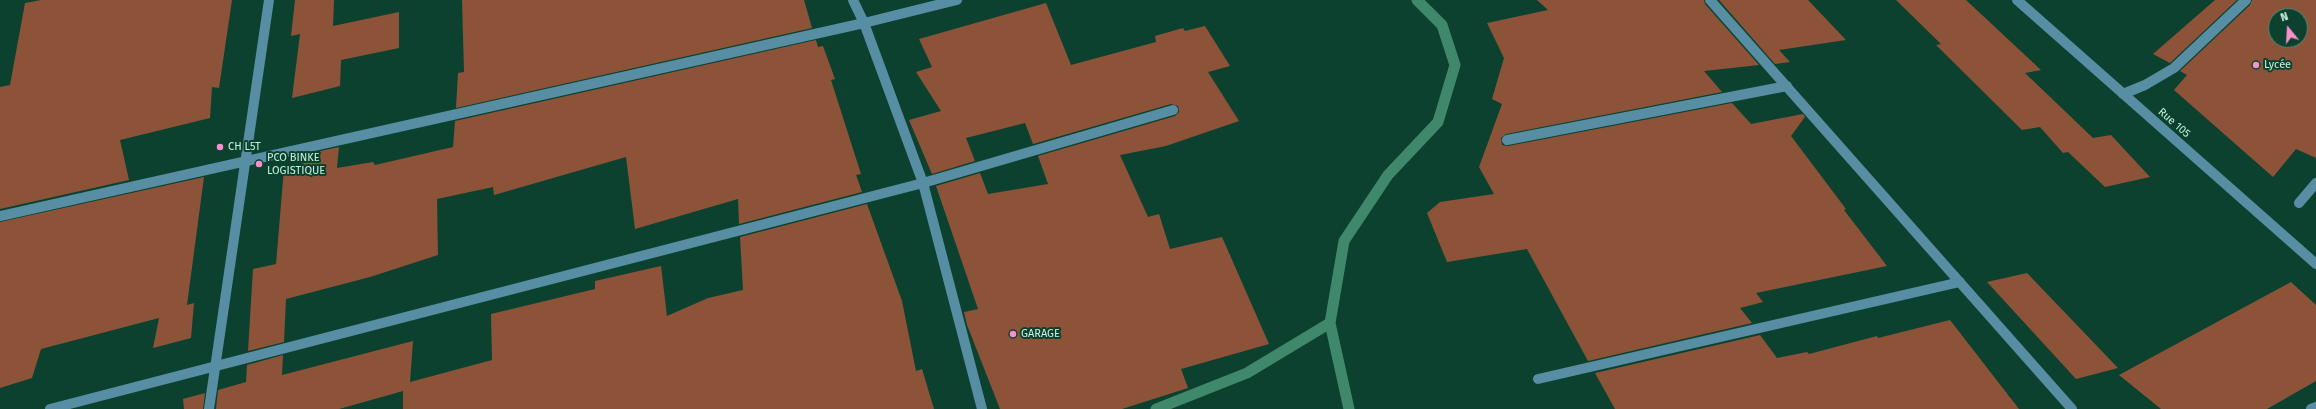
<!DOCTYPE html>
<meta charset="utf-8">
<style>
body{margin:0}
#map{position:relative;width:2316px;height:409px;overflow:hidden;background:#0d412f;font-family:"Fira Sans",sans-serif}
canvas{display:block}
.north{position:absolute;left:2268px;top:8px;width:40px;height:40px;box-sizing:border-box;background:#0d412f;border:1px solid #578774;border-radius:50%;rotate:342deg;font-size:11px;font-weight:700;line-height:16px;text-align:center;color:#c5f1dc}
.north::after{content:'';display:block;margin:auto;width:14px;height:18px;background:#f890cc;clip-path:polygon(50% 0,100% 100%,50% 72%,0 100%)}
</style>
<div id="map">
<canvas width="2316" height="409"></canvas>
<div class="north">N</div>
</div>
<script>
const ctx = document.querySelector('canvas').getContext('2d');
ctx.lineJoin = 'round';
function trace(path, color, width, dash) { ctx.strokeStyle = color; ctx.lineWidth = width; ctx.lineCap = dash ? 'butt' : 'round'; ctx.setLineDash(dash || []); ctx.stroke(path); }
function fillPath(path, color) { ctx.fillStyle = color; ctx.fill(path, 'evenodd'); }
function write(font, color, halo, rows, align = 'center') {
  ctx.font = font + ' "Fira Sans",sans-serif'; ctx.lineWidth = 4; ctx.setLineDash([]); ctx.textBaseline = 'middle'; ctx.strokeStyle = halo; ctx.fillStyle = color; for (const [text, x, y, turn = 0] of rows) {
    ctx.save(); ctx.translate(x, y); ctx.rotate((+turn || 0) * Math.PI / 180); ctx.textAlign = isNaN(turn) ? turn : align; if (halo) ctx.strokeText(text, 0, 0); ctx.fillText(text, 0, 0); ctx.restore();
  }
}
const stream = new Path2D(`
 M1156,409L1247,373L1330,323
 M1349,409L1330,323L1344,241L1388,175L1438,122L1455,65L1442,25L1417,0`);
const building = new Path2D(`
 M41,0H232L219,88L212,87L210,118L120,140L129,180L0,209V87L10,85L25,3Z
 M295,0H334L333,26L399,12V48L341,60L340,86L292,98L300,34L291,36Z
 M462,0H804L812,28L456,108L458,73L464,72Z
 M1537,0H1704L1705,4L1759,65L1704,71L1722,92L1506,134L1501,138L1502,145L1508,146L1732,103L1751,124L1803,114L1805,117L1791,136L1846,209L1844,210L1887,266L1756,293L1763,302L1740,308L1752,323L1588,361L1527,249L1447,262L1427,213L1440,202L1494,194L1479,167L1502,104L1492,99L1504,58L1487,23L1548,10Z
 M1719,0H1808L1846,40L1779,50L1790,62L1775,64Z
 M1896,0H1966L2041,70L2025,73L2093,138L2111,135L2150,177L2105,187L2068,152L2063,153L2040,127L2022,130L1936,45L1941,44Z
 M2215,0H2237L2170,63L2153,54Z
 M2252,0H2316V158L2296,149L2273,177L2174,90L2187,75L2180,71L2250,5ZM2276,16H2300V40H2276Z
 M1046,3L1071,65L1156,42L1155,36L1183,28L1185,31L1205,26L1230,66L1208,72L1239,121L1166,146L1120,155L1148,217L1159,214L1170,249L1222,237L1269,344L1181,369L1188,388L1122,409H1000L967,325L964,312L978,309L936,186L980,173L988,194L1048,184L1038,156L1175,116L1179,112L1178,106L1171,104L1033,144L1025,123L966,138L975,161L932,174L909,120L941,111L916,72L932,67L919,39Z
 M816,40L818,47L823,46L835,79L831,80L861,174L856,175L862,192L739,224L738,199L635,229L626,157L494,195L493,187L437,199L438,255L370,277L286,299L284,342L248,351L253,269L276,264L284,168L304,163L306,154L339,147L337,168L373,162L375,165L453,147L455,121Z
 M204,177L187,305L194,303L191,338L153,348L159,318L41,349L32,378L0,388V222Z
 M867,204L902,301L916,371L922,369L934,409H403V391L339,409H216L218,390L246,382L247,365L283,355L282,375L413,341L410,382L492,360L491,314L595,289V281L661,266L667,316L708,298L743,290L740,237Z
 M2027,273L2118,368L2076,379L1987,282Z
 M2291,282L2316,305V381L2267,409H2161L2119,375Z
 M1950,320L2019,409H1615L1595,373L1760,335L1777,358L1807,352L1809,354L1877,336L1878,338Z
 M205,393L203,409H184L183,399Z`);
const minor = new Path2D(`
 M853,0L864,23L923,183L982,409
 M1710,0L2072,409
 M2017,0L2316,264
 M2123,94L2145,85L2174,68L2246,0
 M1507,140L1787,86
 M2299,203L2316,183
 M0,216L864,23L957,0
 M1538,379L1960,282
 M50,409L923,183L1173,110
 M209,409L269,0
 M2311,409L2316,407`);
const markers = [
 [2256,65,4,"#f890cc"],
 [220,147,4,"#f890cc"],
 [259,164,4,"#f890cc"],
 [1013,334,4,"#f890cc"]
];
const poiNames = [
 ["Lycée",2264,65],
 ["CH L5T",228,147],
 ["PCO BINKE",267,158],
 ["LOGISTIQUE",267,171],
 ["GARAGE",1021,334]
];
const streetNames = [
 ["Rue 105",2174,123,41]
];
trace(stream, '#3f886b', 11);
fillPath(building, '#8d5338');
trace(minor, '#578ea3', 10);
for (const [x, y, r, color] of markers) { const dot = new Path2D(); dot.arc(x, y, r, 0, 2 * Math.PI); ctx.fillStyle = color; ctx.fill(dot); trace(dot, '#0d412f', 1.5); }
write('11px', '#c5f1dc', '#0d412f', poiNames, 'left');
write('11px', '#c5f1dc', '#0d412f', streetNames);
</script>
